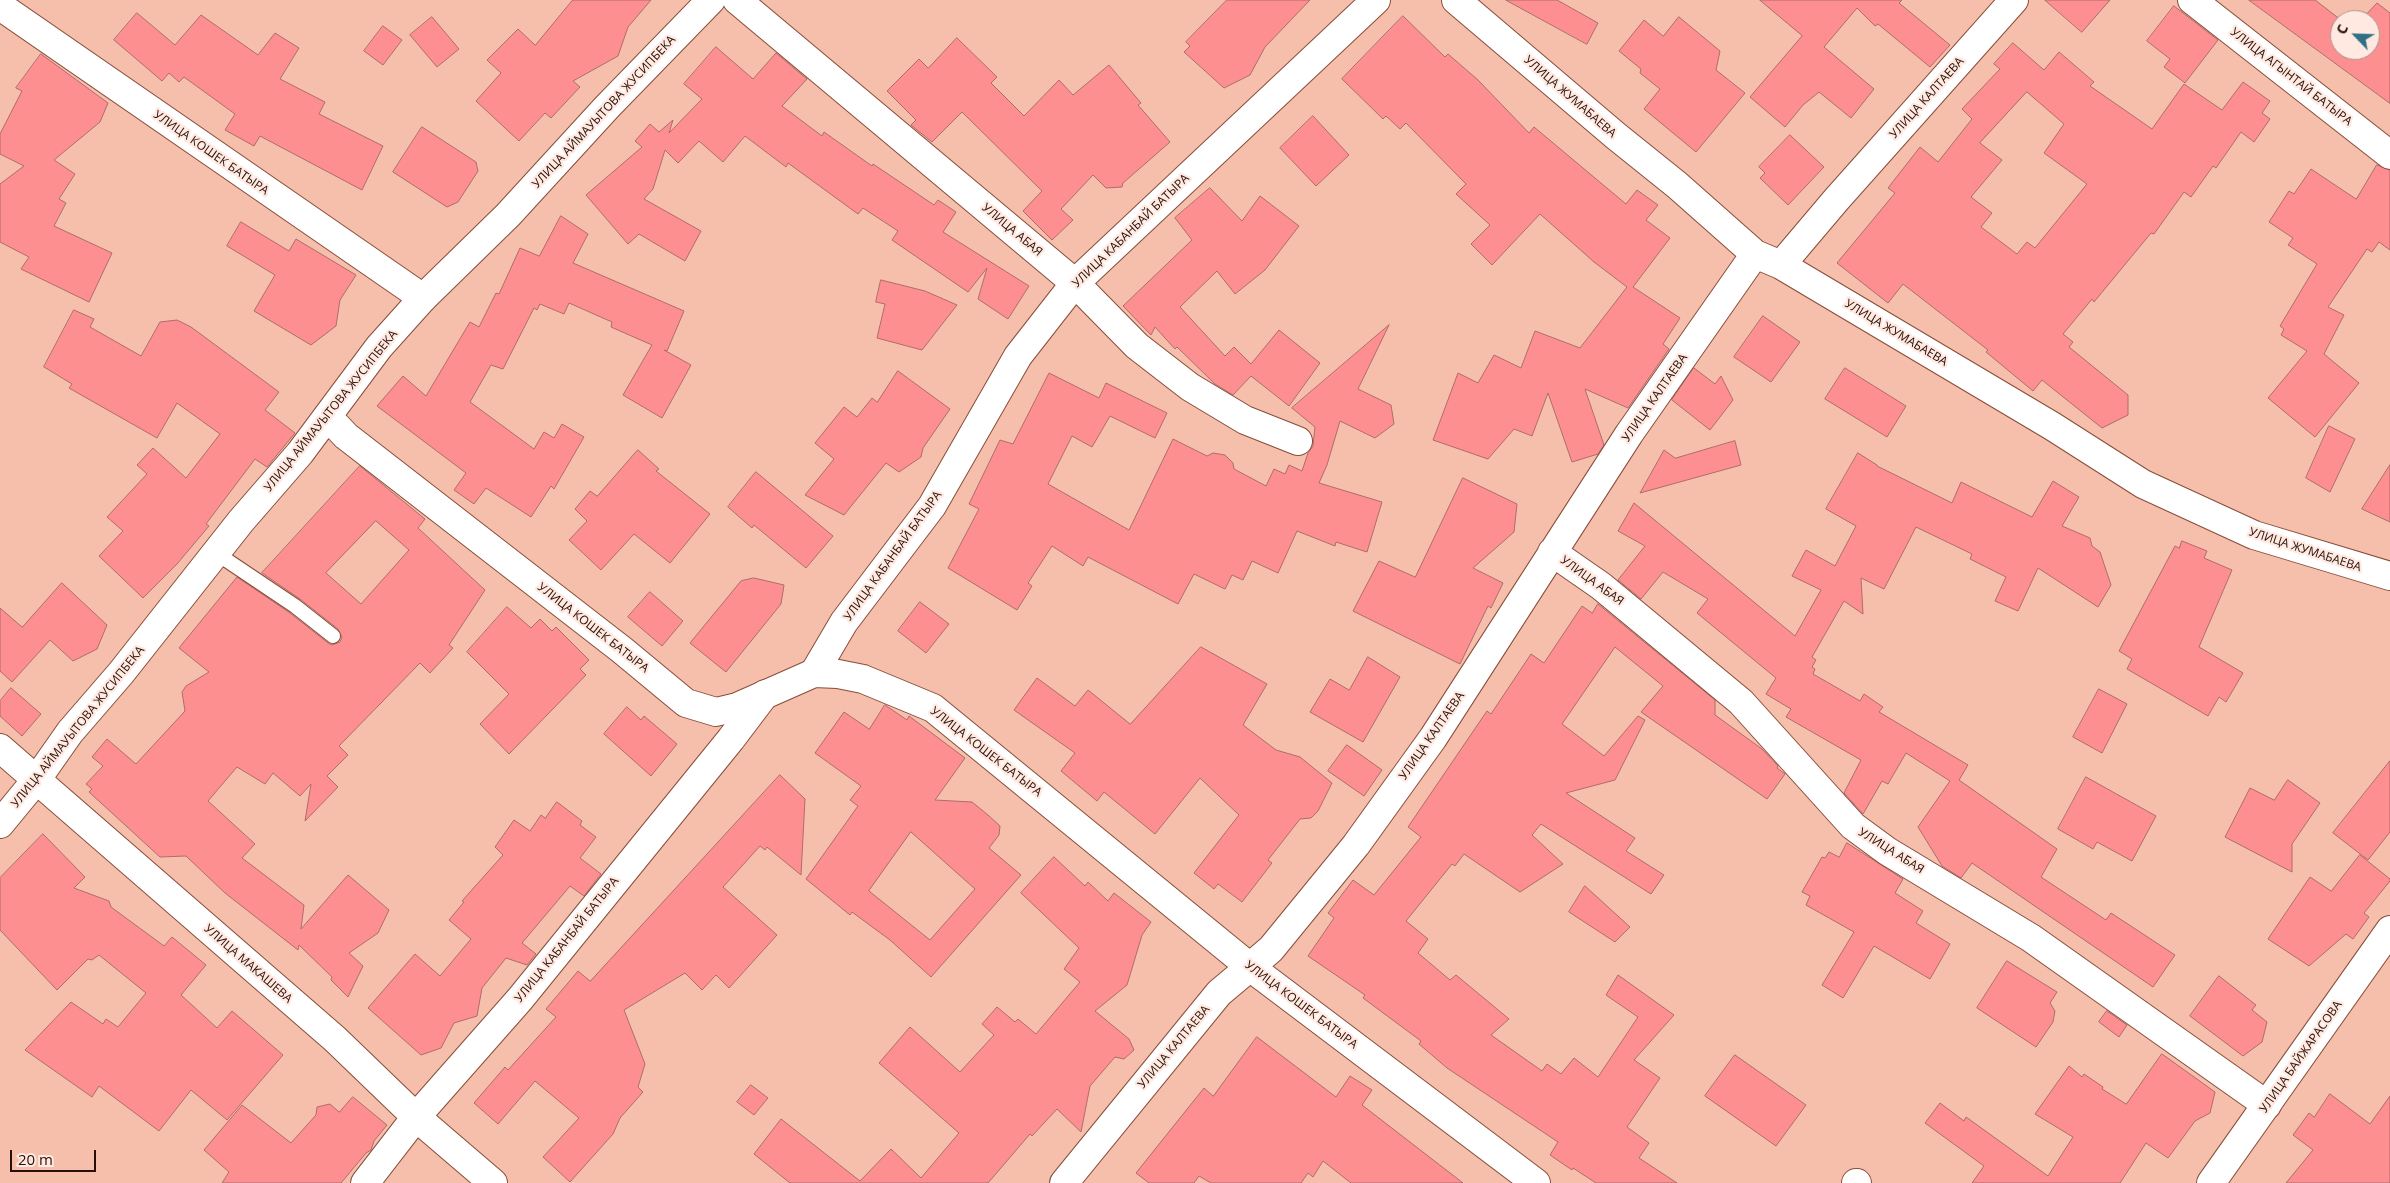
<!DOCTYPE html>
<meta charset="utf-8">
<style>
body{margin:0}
#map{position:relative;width:2390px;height:1183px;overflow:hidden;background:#f6bfac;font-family:"Open Sans",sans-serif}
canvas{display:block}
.north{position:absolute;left:2330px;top:10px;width:50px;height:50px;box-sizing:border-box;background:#ffe9e1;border:1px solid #a9928a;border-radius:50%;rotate:294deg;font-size:14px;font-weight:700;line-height:20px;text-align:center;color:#281008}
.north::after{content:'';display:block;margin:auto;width:18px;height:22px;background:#2f7184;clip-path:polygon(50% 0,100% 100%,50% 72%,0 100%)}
.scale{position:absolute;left:10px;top:1150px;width:86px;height:22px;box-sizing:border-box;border:2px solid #281008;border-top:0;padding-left:6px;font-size:15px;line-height:18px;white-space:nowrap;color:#281008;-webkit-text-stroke:4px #ffe9e1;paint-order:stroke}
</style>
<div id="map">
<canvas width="2390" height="1183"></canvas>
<div class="north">С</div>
<div class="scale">20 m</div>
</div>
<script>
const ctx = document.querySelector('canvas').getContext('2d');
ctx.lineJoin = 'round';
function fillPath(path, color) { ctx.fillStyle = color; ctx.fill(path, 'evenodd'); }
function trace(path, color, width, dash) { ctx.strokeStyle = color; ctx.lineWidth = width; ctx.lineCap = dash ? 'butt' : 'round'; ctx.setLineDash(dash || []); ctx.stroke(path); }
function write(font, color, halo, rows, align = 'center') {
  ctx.font = font + ' "Open Sans",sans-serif'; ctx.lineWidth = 4.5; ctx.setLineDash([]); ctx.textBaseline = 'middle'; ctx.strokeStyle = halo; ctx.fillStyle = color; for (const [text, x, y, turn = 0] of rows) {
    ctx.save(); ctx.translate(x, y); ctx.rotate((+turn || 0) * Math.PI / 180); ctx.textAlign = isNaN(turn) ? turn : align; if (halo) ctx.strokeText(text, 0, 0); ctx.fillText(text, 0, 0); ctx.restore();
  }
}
const building = new Path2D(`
 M573,0H651L628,27L618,56L573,81L580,87L551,118L545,113L519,141L476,101L501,73L487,60L518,29L535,45Z
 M1227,0H1310L1265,47L1250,75L1224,88L1184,52L1190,46L1186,42Z
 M1506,0H1557L1598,23L1587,44Z
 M1760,0H1902L1899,3L1950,45L1930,67L1878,24L1875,26L1857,8L1824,47L1874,89L1851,118L1819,92L1803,105L1785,127L1750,97L1802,36Z
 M2045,0H2110L2082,32Z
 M2249,0H2315L2341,20L2340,50H2370V20H2361L2377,3L2390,13V103Z
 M2174,6L2218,40L2185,83L2164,67L2170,59L2147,41Z
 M137,13L175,45L201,15L258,55L275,33L299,48L280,79L325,102L319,114L383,146L362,190L260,136L254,146L225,130L235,114L184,77L179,82L169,73L162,81L114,40Z
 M1403,16L1445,57L1448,54L1478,80L1529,133L1534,127L1626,204L1637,190L1658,205L1646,220L1670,238L1633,287L1680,318L1663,344L1669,349L1628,408L1585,389L1604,445L1598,454L1572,462L1548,393L1532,436L1514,429L1488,459L1433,440L1458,373L1478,383L1494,355L1521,368L1535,331L1580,348L1627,287L1594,262L1540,214L1492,265L1471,244L1490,225L1456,194L1466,184L1406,123L1400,129L1386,116L1383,119L1342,79Z
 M432,17L459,49L437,67L410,35Z
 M1679,17L1720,51L1716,70L1745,93L1696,152L1644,109L1660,89L1640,73L1641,69L1619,51L1644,20L1663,36Z
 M383,26L402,40L383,65L364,51Z
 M957,38L997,77L991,83L1024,116L1059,80L1073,95L1109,65L1141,103L1138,105L1170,142L1123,183L1122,187L1106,188L1093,175L1061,209L1073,220L1052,240L1023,211L1042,191L962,112L932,142L911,125L916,120L887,91L919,59L928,68Z
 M2013,43L2044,70L2059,52L2094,82L2090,86L2152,129L2184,84L2222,110L2243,82L2270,101L2262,113L2270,119L2254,142L2241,132L2216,168L2213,166L2191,197L2184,192L2154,234L2151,233L2094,302L2092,299L2063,334L2073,342L2069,347L2128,395V415L2102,428L2042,380L2033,391L1986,352L1988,350L1903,284L1888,303L1837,263L1895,193L1888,188L1920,147L1938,162L1972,119L1962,109L2000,69L1994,64ZM2027,92L2064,124L2044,153L2087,184L2035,248L2027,242L2017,254L1981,227L1992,213L1971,197L2002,160L1980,143Z
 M716,47L753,79L776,53L807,79L782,106L822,136L824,132L872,166L873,164L934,205L938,200L956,212L943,232L1029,286L1008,319L978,299L987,268L968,292L892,240L898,231L863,208L858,214L788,163L786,167L745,136L723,162L699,141L678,163L665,150L653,189L644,199L701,231L685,261L639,234L628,244L586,195L642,147L635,141L650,124L659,132L673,120L669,133L702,99L684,84Z
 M41,54L108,103L100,122L54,160L75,174L59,199L66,203L54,226L112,253L89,302L21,269L29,257L0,242V184L24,166L0,154V134L22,91L16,88Z
 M1313,116L1349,155L1316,186L1280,148Z
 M422,127L476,162L478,171L458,202L447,207L393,172Z
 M1790,135L1824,167L1788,205L1760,178L1765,173L1759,167Z
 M2377,165L2390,170V250L2379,242L2372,252L2367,249L2328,307L2344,315L2324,354L2359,383L2315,437L2268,398L2307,351L2281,335L2284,329L2280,326L2317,264L2288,245L2293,238L2269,222L2289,191L2294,194L2311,169L2356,199Z
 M1210,188L1242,221L1260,196L1299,226L1265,270L1235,294L1217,271L1180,307L1225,356L1234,347L1251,364L1279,330L1320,363L1289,406L1251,376L1233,395L1215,384L1177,347L1175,349L1155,327L1151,335L1123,306L1192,240L1175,218Z
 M561,216L588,234L573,263L684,311L667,351L664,350L691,365L662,418L623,395L652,345L611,327L612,322L569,303L564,314L540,304L537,310L534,308L503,369L491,365L470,402L534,449L544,432L554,438L562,424L584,437L554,489L551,486L531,517L486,488L474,504L454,490L466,473L377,406L403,376L426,396L470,322L479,327L496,293L499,294L520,248L539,256Z
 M241,222L289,251L296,239L356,275L340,300L336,326L311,345L254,311L275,275L227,246Z
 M881,280L925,291L957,305L922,350L877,338L885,304L876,302Z
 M74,310L94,319L90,327L141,356L160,322L177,320L191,327L279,392L265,410L295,433L267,467L255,459L206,524L209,526L177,564L143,598L99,556L123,531L107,517L147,474L137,465L153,448L186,478L220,434L177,403L157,438L69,388L72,384L44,367Z
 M1763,316L1800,342L1771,382L1734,357Z
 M1389,325L1358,389L1391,405L1394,424L1375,438L1340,421L1327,465L1319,483L1382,502L1367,552L1336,542L1335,546L1297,531L1278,573L1252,561L1243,580L1232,575L1225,589L1194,574L1178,604L1088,557L1083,566L1052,546L1028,583L1032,586L1017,610L948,568L979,509L969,504L1000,440L1013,444L1049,373L1099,398L1106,383L1167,413L1155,438L1110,416L1092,447L1072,436L1048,484L1129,530L1173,439L1207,456L1213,453L1225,455L1233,463L1234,469L1266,486L1274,469L1285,474L1289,465L1302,471L1308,453L1313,446L1315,427L1292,408Z
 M1694,368L1715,384L1721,376L1733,400L1710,430L1672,400Z
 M1845,368L1906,406L1887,437L1825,399Z
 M898,371L950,409L923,448L921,457L899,472L886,463L844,515L805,495L834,459L815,443L844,407L857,417L872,398L877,402Z
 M2329,426L2355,439L2330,492L2306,478Z
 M1735,441L1741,465L1640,493L1664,450L1675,458Z
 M638,450L659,469L656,471L710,514L670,563L634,534L601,570L569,540L587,521L575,509L590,491L597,496Z
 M1858,453L1877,465V466L1952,503L1961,482L2032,517L2053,481L2079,497L2062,526L2090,538L2092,546L2100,552L2111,585L2098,607L2038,568L2018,611L1995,601L2006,577L1970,559L1972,554L1916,527L1884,589L1861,578L1863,614L1844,601L1812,657L1816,660L1812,667L1815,669L1813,674L1860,701L1864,694L1883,707L1879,712L1968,765L1959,780L2057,849L2041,877L2106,920L2111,913L2175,955L2153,987L1972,863L1961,878L1942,866L1918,827L1950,781L1906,753L1888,784L1882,781L1863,814L1844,793L1861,760L1786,717L1791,709L1766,694L1776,678L1697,613L1708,599L1663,572L1641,599L1618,580L1645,546L1618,531L1634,503L1795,636L1821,590L1792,576L1806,550L1835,566L1856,526L1826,509Z
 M2390,465V522L2362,509Z
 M360,466L425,519L418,528L485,590L449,645L453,648L430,673L420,663L339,746L348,755L327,776L338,787L305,821L311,784L300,796L273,773L265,784L237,767L208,801L255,844L242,858L304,905L301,929L348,875L389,910L378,933L349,953L363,966L348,997L331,980L332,977L299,945L298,950L225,893L186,856L160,857L89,792L92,789L86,784L103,766L92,757L107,739L136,764L185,711L182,692L186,686L209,672L179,648L237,577L290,613L328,643L332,645L340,642L342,637L338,629L300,599L262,573ZM376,521L409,550L361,604L326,573Z
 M756,472L833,536L806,568L754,525L752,528L728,507Z
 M1463,478L1517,504L1514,532L1473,568L1503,583L1491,608L1488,606L1460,664L1353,611L1379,561L1415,577Z
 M2182,541L2207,551L2204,558L2232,570L2199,647L2243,673L2226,702L2219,697L2208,716L2127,669L2132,659L2119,651L2175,546L2179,548Z
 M754,578L784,585L781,604L726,672L690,643L741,581Z
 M62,583L107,625L97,649L73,661L50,640L12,682L0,671V608L22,627Z
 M650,592L683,621L662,646L628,617Z
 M920,602L949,624L926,653L898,631Z
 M1598,604L1715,700V715L1762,749L1778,766L1777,768L1785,774L1767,799L1641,712L1663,686L1615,647L1562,724L1604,756L1638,716L1645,720L1615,780L1566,793L1635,838L1626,851L1664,875L1651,894L1541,824L1532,835L1563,864L1520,892L1464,854L1455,866L1452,864L1406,921L1428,939L1418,953L1450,980L1456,975L1509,1019L1491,1035L1542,1071L1547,1064L1561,1074L1574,1058L1598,1077L1638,1017L1606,995L1618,975L1674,1015L1634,1060L1660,1078L1627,1127L1649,1143L1639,1158L1677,1183H1596L1573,1168L1572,1170L1550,1155L1558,1142L1447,1068L1419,1044L1421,1041L1363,998L1365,995L1308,956L1334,918L1328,913L1353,880L1374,895L1421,837L1408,827L1487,711L1491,714L1531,654L1544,663L1582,606L1592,613Z
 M507,607L531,628L540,619L552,631L556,627L589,660L580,669L586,675L509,754L480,724L509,694L467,652Z
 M1201,647L1267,684L1243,725L1276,750L1300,757L1332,783L1318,811L1311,818L1300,819L1268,860L1272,863L1242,902L1218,884L1214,889L1194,873L1239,815L1200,778L1155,834L1104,792L1097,801L1061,771L1075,753L1014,710L1037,678L1075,706L1088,690L1130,724Z
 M1368,657L1400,677L1363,742L1310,712L1330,679L1349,690Z
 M11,688L41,714L22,736L0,716V701Z
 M2099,689L2127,704L2102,753L2073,737Z
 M885,705L907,720L909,716L965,758L935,800L972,802L988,815L1000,826L999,835L989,848L1021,875L931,977L890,940L852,912L850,915L806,879L858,806L850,800L861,786L815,753L844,712L869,729ZM911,832L975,889L930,940L869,891Z
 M627,707L641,720L644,716L677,744L651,776L604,734Z
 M1347,745L1382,770L1364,796L1328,771Z
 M2390,761V832L2368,860L2333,833Z
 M780,775L805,799L801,875L767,847L765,850L760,846L723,887L777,935L729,988L716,975L702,990L685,973L624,1010L645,1064L638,1087L643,1092L620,1118L613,1134L570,1182L543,1157L579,1118L535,1081L498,1124L474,1103L505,1067L508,1070L556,1017L546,1009L578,971L590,981Z
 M2086,777L2156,816L2132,861L2097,842L2093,849L2058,829Z
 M2288,780L2320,803L2292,844V872L2225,837L2250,788L2274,800Z
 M557,802L582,821L580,825L596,837L580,858L601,874L584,896L570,886L522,943L536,954L527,965L506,958L482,988L477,1016L454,1023L441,1048L421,1055L368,1008L415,954L440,976L471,939L449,920L464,902L462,901L503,855L495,847L514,820L530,831L541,815L545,818Z
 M43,834L85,877L74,888L109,901L111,907L164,946L172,937L206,965L181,995L217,1028L232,1011L283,1055L227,1120L191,1090L159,1131L99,1086L92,1097L25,1050L71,1002L103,1024L106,1019L118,1027L146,993L99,955L92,960L88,959L57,990L0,930V878Z
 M1847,843L1903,879L1895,893L1923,911L1916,923L1950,944L1930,979L1874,946L1843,998L1822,985L1854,932L1806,905L1810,896L1802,892L1822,857L1825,858L1829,852L1839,857Z
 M2360,855L2390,879V881L2364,913L2369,917L2353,939L2346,934L2309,966L2268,939L2310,877L2331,891Z
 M1054,857L1085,886L1088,882L1108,901L1114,893L1151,922L1142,935L1127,985L1095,1011L1129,1039L1134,1050L1124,1059L1115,1057L1090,1086L1081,1132L1057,1109L1032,1136L1030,1134L988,1183H790L754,1154L781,1119L860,1181L891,1149L921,1178L959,1133L879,1063L910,1027L960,1072L994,1035L982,1024L997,1007L1015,1022L1018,1019L1036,1034L1080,982L1064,969L1079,948L1021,893Z
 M1585,886L1630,927L1615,942L1569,912Z
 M2007,961L2057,992L2050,1003L2055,1011L2053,1022L2036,1047L1977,1008Z
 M2219,976L2256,1005L2252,1010L2267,1022L2262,1042L2243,1056L2190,1016Z
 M2107,1011L2127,1025L2119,1037L2099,1022Z
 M1257,1037L1336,1097L1350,1076L1372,1090L1362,1105L1463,1183H1351L1323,1161L1313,1177L1308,1173L1301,1183H1211L1199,1176L1194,1183H1149L1136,1173L1204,1088L1213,1096Z
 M2162,1054L2215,1092L2210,1113L2195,1121L2168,1158L2146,1143L2120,1183H1972L1984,1166L1925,1123L1940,1103L1964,1121L1966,1117L2048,1176L2073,1137L2035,1114L2069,1066L2082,1077L2084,1074L2103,1087L2102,1089L2126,1104Z
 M1735,1055L1806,1105L1776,1146L1705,1096Z
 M751,1085L768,1098L754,1115L737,1102Z
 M2330,1094L2370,1124L2390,1096V1183H2286L2313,1150L2293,1135L2309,1113L2314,1117Z
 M353,1097L387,1125L374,1141L371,1150L366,1153L341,1183H222L229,1172L204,1150L242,1105L291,1143L316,1115L317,1107L330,1104L339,1112Z`);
const lane = new Path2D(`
 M216,553L295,606L333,636`);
const street = new Path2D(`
 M737,0L1075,283L1137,346L1190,387L1245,420L1298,441
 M1456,0L1616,136L1677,185L1755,254L1781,265L2052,426L2143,484L2254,535L2390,576
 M2192,0L2390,155
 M0,6L423,298
 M1781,265L1836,200L2014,0
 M1552,552L1601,586L1741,702L1853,826L1887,851L2031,938L2267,1105
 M814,673L844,622L932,506L1018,356L1075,283L1376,0
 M1250,967L1271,949L1356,845L1433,738L1629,434L1755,254
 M365,1183L416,1117L520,999L731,739L765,694
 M1856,1183H1857`);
const secondary = new Path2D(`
 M328,417L346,436L622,650L686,703L716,712L737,707L814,673L838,674L863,679L933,708L1250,967L1536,1183
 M0,748L335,1039L416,1117L493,1183
 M0,824L37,779L70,732L121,673L241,521L300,453L379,347L423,298L508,215L607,107L711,0
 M1064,1183L1219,993L1250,967
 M2211,1183L2390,930`);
const streetNames = [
 ["УЛИЦА АГЫНТАЙ БАТЫРА",2291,77,38],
 ["УЛИЦА ЖУМАБАЕВА",1570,97,41],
 ["УЛИЦА КАЛТАЕВА",1927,98,-48],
 ["УЛИЦА АЙМАУЫТОВА ЖУСИПБЕКА",604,112,-47],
 ["УЛИЦА КОШЕК БАТЫРА",211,153,35],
 ["УЛИЦА АБАЯ",1012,230,40],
 ["УЛИЦА КАБАНБАЙ БАТЫРА",1131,231,-44],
 ["УЛИЦА ЖУМАБАЕВА",1896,333,31],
 ["УЛИЦА КАЛТАЕВА",1655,398,-55],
 ["УЛИЦА АЙМАУЫТОВА ЖУСИПБЕКА",331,411,-51],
 ["УЛИЦА ЖУМАБАЕВА",2305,550,18],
 ["УЛИЦА КАБАНБАЙ БАТЫРА",893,556,-54],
 ["УЛИЦА АБАЯ",1592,581,36],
 ["УЛИЦА КОШЕК БАТЫРА",593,628,38],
 ["УЛИЦА АЙМАУЫТОВА ЖУСИПБЕКА",78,727,-51],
 ["УЛИЦА КАЛТАЕВА",1432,736,-55],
 ["УЛИЦА КОШЕК БАТЫРА",986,752,38],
 ["УЛИЦА АБАЯ",1891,851,32],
 ["УЛИЦА КАБАНБАЙ БАТЫРА",567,940,-51],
 ["УЛИЦА МАКАШЕВА",248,964,41],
 ["УЛИЦА КОШЕК БАТЫРА",1301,1005,37],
 ["УЛИЦА КАЛТАЕВА",1174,1047,-50],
 ["УЛИЦА БАЙЖАРАСОВА",2301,1057,-55]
];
fillPath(building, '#fe8f91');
trace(building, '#af6b6c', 1);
trace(lane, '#884d39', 16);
trace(street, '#884d39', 30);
trace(secondary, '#884d39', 30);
trace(lane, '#fff', 14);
trace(street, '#fff', 28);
trace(secondary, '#fff', 28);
write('12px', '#281008', '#ffe9e1', streetNames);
</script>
